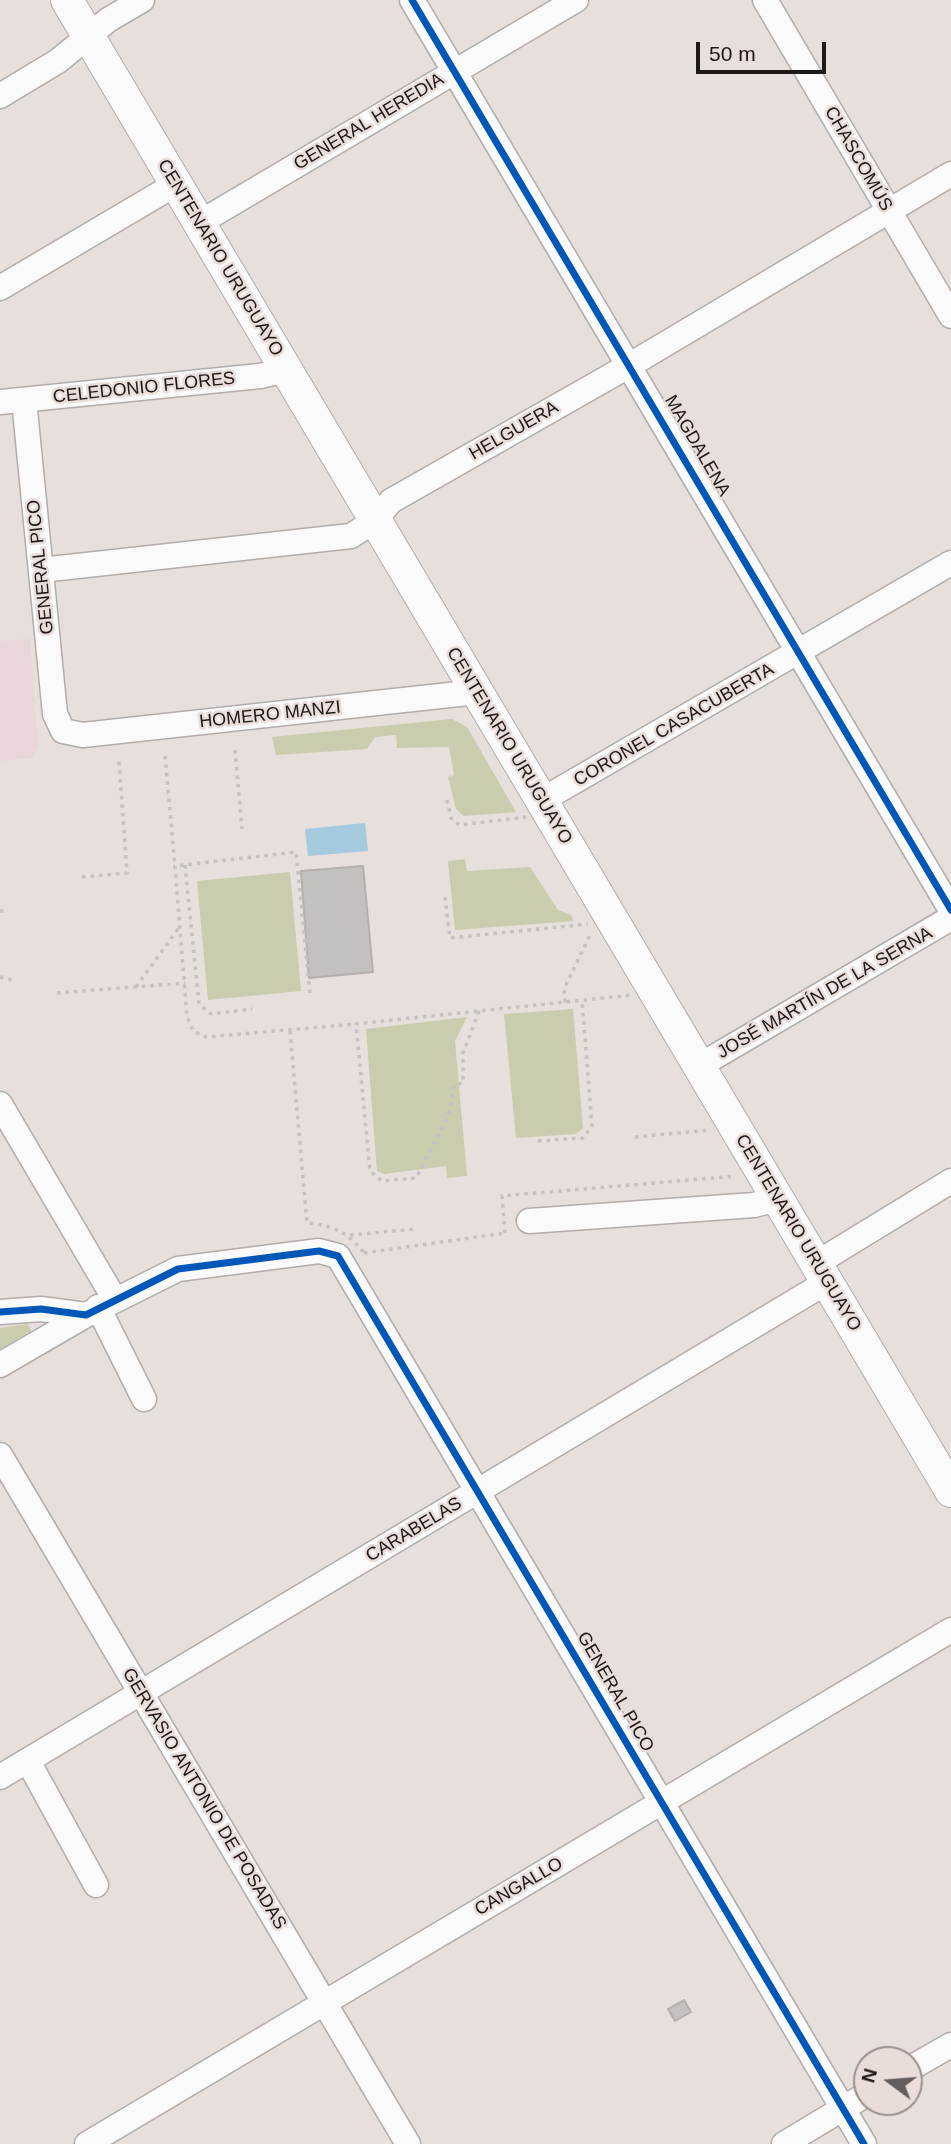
<!DOCTYPE html>
<meta charset="utf-8">
<style>
body{margin:0}
#map{position:relative;width:951px;height:2144px;overflow:hidden;background:#e6dfdc;font-family:Arial,sans-serif}
canvas{display:block}
.north{position:absolute;left:853px;top:2046px;width:70px;height:70px;box-sizing:border-box;background:#e9ddd9;border:2px solid #978f8c;border-radius:50%;rotate:286deg;font-size:19px;font-weight:700;line-height:28px;text-align:center;color:#1d1918}
.north::after{content:'';display:block;margin:auto;width:24px;height:32px;background:#635e5d;clip-path:polygon(50% 0,100% 100%,50% 72%,0 100%)}
.scale{position:absolute;left:696px;top:42px;width:130px;height:32px;box-sizing:border-box;border:4px solid #1d1918;border-top:0;padding-left:9px;font-size:21px;line-height:24px;white-space:nowrap;color:#1d1918;-webkit-text-stroke:5px #e9ddd9;paint-order:stroke}
</style>
<div id="map">
<canvas width="951" height="2144"></canvas>
<div class="north">N</div>
<div class="scale">50 m</div>
</div>
<script>
const ctx = document.querySelector('canvas').getContext('2d');
ctx.lineJoin = 'round';
function fillPath(path, color) { ctx.fillStyle = color; ctx.fill(path, 'evenodd'); }
function trace(path, color, width, dash) { ctx.strokeStyle = color; ctx.lineWidth = width; ctx.lineCap = dash ? 'butt' : 'round'; ctx.setLineDash(dash || []); ctx.stroke(path); }
function write(font, color, halo, rows, align = 'center') {
  ctx.font = font + ' Arial,sans-serif'; ctx.lineWidth = 5; ctx.setLineDash([]); ctx.textBaseline = 'middle'; ctx.strokeStyle = halo; ctx.fillStyle = color; for (const [text, x, y, turn = 0] of rows) {
    ctx.save(); ctx.translate(x, y); ctx.rotate((+turn || 0) * Math.PI / 180); ctx.textAlign = isNaN(turn) ? turn : align; if (halo) ctx.strokeText(text, 0, 0); ctx.fillText(text, 0, 0); ctx.restore();
  }
}
const education = new Path2D(`
 M30,639L38,748L31,758L0,761V641Z`);
const green = new Path2D(`
 M452,719L467,727L516,812L464,816L456,809L448,777L454,775L449,747L397,748L396,735L375,737L367,749L276,755L272,737Z
 M465,859L467,871L530,867L558,910L571,915L574,921L455,930L448,861Z
 M290,872L301,991L208,1000L197,881Z
 M573,1009L583,1128L576,1134L516,1138L504,1014Z
 M467,1017L455,1041L467,1176L447,1178L446,1166L384,1174L377,1171L366,1029Z
 M28,1324L31,1331L0,1350V1328Z`);
const water = new Path2D(`
 M365,823L368,851L308,856L305,829Z`);
const building = new Path2D(`
 M363,866L373,972L309,978L301,871Z
 M684,2000L691,2012L675,2021L668,2009Z`);
const path = new Path2D(`
 M235,750L242,829
 M165,756L175,866
 M447,800L451,818L459,825L526,817
 M185,865L199,1004L211,1014L252,1009
 M82,877L127,873L119,761
 M445,897L450,938L588,924
 M0,911H6
 M0,977L13,980
 M136,987L178,929
 M57,993L185,983
 M310,993L296,852L175,866L187,1017L193,1031L206,1037L356,1024
 M565,1002L564,989L591,933
 M479,1011L463,1053V1083L454,1085L449,1115L416,1178L382,1181L370,1171L356,1024C447,1014 539,1005 631,995
 M290,1031L307,1223C334,1226 347,1231 364,1253
 M635,1137L710,1130
 M538,1141L583,1138L592,1126L582,1000
 M505,1233L502,1196L736,1176
 M350,1235L416,1229
 M364,1253L505,1233`);
const minor = new Path2D(`
 M412,0L951,910
 M765,0L951,316
 M0,96L58,61L108,20L142,0
 M199,223L576,0
 M0,288L176,184
 M24,400L55,714L63,731L83,735L477,692
 M0,402L260,376L287,370
 M41,570L351,536L374,521L391,501L630,365L951,174
 M542,800L951,563
 M699,1066L951,918
 M0,1104L114,1298
 M529,1221L754,1205L778,1199
 M817,1263L951,1181
 M98,1307L144,1399
 M0,1312L41,1309L86,1315L178,1269L319,1251L338,1256L864,2144
 M0,1365L86,1315
 M0,1455L408,2144
 M28,1761L96,1885
 M0,1777L827,1282
 M909,2069L951,2045
 M87,2144L951,1630
 M784,2144L867,2094`);
const major = new Path2D(`
 M67,0L951,1491`);
const cycleway = new Path2D(`
 M412,0L951,910
 M0,1312L41,1309L86,1315L178,1269L319,1251L338,1256L864,2144`);
const streetNames = [
 ["GENERAL HEREDIA",369,122,-31],
 ["CHASCOMÚS",858,159,60],
 ["CENTENARIO URUGUAYO",220,258,59],
 ["CELEDONIO FLORES",144,388,-6],
 ["HELGUERA",514,431,-30],
 ["MAGDALENA",697,446,60],
 ["GENERAL PICO",41,567,-96],
 ["HOMERO MANZI",270,715,-6],
 ["CORONEL CASACUBERTA",674,725,-30],
 ["CENTENARIO URUGUAYO",509,746,59],
 ["JOSÉ MARTÍN DE LA SERNA",825,993,-30],
 ["CENTENARIO URUGUAYO",798,1233,59],
 ["CARABELAS",414,1530,-31],
 ["GENERAL PICO",615,1692,60],
 ["GERVASIO ANTONIO DE POSADAS",204,1799,59],
 ["CANGALLO",519,1887,-30]
];
fillPath(education, '#e8d6d8');
fillPath(green, '#caccad');
fillPath(water, '#a5cade');
fillPath(building, '#c4c0bd');
trace(building, '#b4afad', 2);
trace(minor, '#b2acaa', 27);
trace(major, '#b2acaa', 34);
trace(path, '#c4c1c0', 3.5, [3.5, 5]);
trace(minor, '#fbfafa', 24);
trace(major, '#fbfafa', 32);
trace(cycleway, '#0057b8', 7);
write('18px', '#1d1918', '#e9ddd9', streetNames);
</script>
